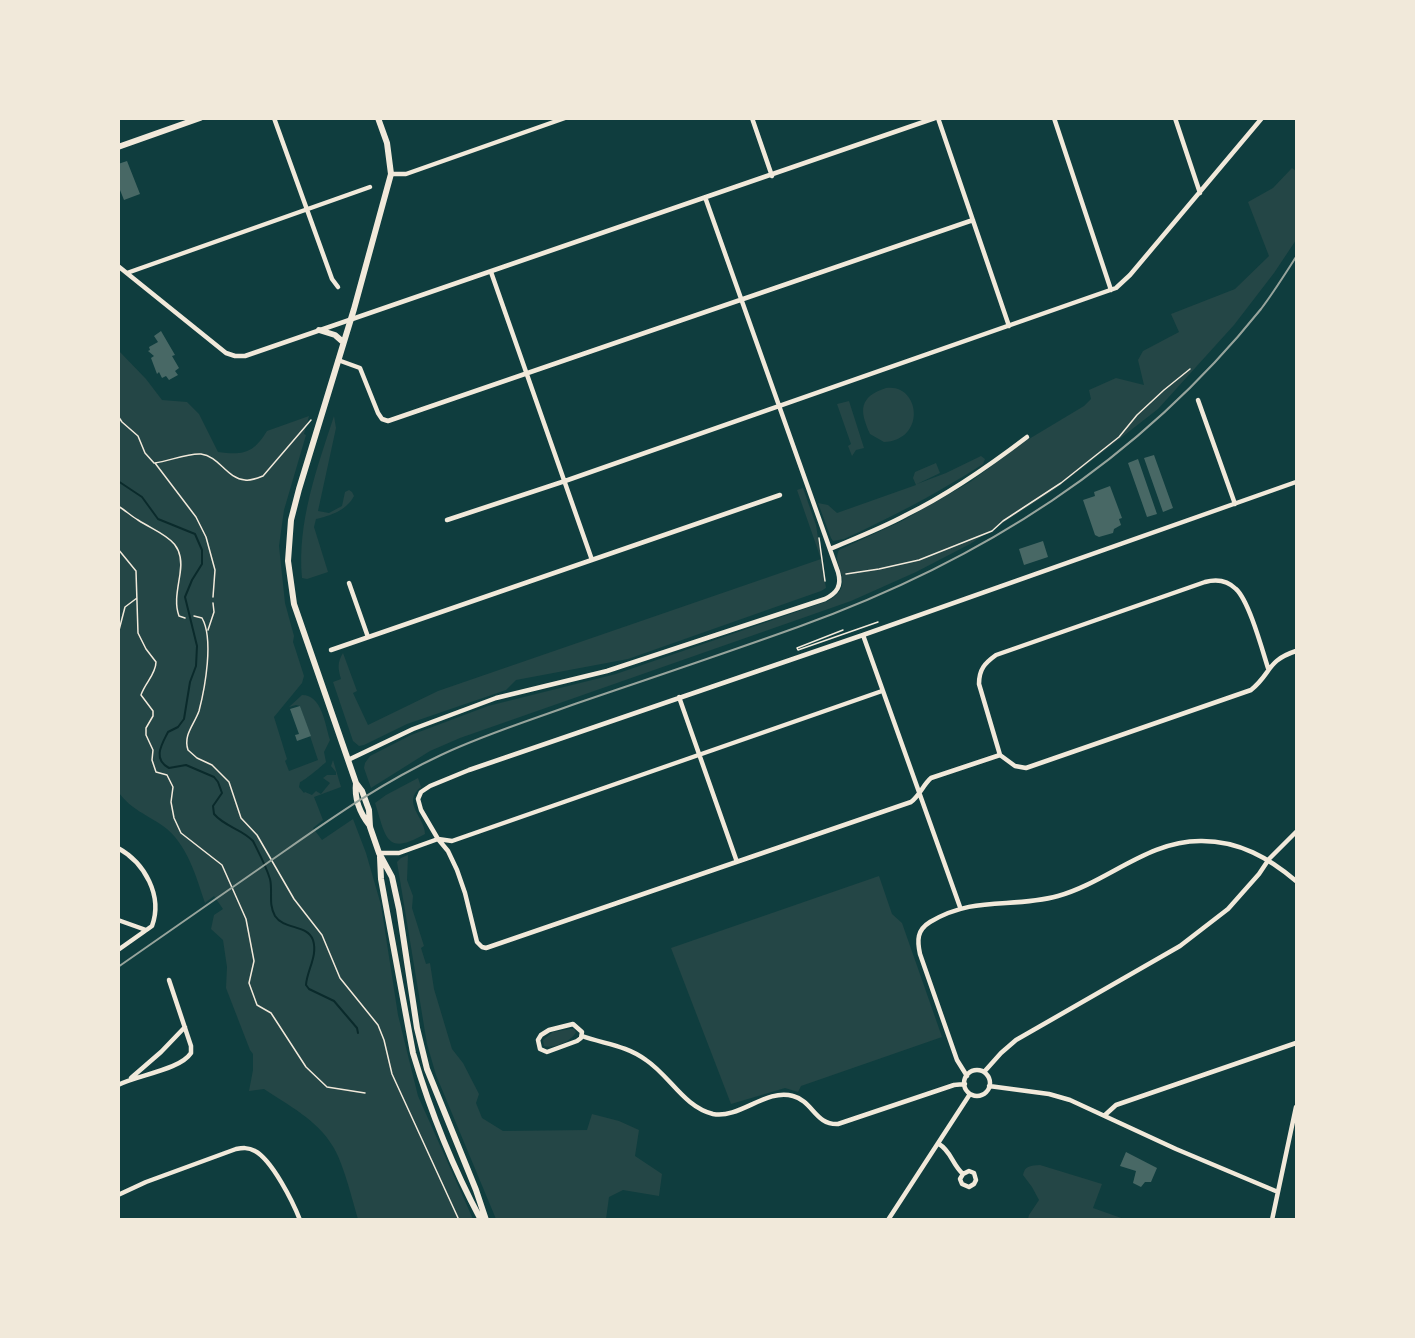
<!DOCTYPE html>
<style>
body{margin:0}
#map{position:relative;width:1415px;height:1338px;overflow:hidden;background:#0f3d3e;font-family:"Times New Roman",serif}
canvas{display:block}
.frame{position:absolute;inset:0;border:120px solid #f1e9da;pointer-events:none}
</style>
<div id="map">
<canvas width="1415" height="1338"></canvas>
<div class="frame"></div>
</div>
<script>
const ctx = document.querySelector('canvas').getContext('2d');
ctx.lineJoin = 'round';
function fillPath(path, color) { ctx.fillStyle = color; ctx.fill(path, 'evenodd'); }
function trace(path, color, width, dash) { ctx.strokeStyle = color; ctx.lineWidth = width; ctx.lineCap = dash ? 'butt' : 'round'; ctx.setLineDash(dash || []); ctx.stroke(path); }
const green = new Path2D(`
 M1292,168L1296,171V240L1274,273L1234,325L1158,409L1054,490L970,544L916,572L851,601L460,738L430,751L371,788L364,768L365,763L370,756L411,735L488,706L616,674L828,601C859,583 830,567 839,550L902,521L970,482L1024,442L1084,406L1091,399L1089,390L1116,378L1144,385L1138,360L1143,351L1179,332L1171,314L1235,289L1269,256L1248,202L1273,188Z
 M119,351L146,379L162,400L187,402L199,414L218,452C243,455 253,454 267,431L309,416L304,434L306,435L284,510L279,546L285,603L294,636L293,642L296,651L304,676L302,683L274,717L287,759L285,761L289,771L318,760L300,706L296,705L289,707L302,695C322,695 325,724 330,740L324,752L326,762C323,765 304,781 300,782L299,787L304,793L305,792L312,795L316,791L321,794L330,783L323,778L327,775H336V772L331,766L333,760L341,787L314,797L323,820L313,828L322,840L353,819L366,853L381,905L398,1015L418,1096L473,1219H358C352,1199 343,1161 332,1145C317,1120 288,1105 264,1089L249,1091L253,1070V1054L250,1050L226,988L227,967L223,940L211,929L214,915L223,909L214,896L205,903C196,876 187,843 163,826C146,814 132,810 119,793Z
 M886,388C920,383 927,440 884,442L870,434C859,410 859,397 886,388Z
 M849,401L864,448L856,450L852,456L848,446L851,444L837,404Z
 M334,416L336,428L318,511L329,513L342,506L345,492L349,490L352,492L354,496C347,510 330,516 316,519L314,527L328,572L307,579L302,578C297,522 317,468 334,416Z
 M981,456L985,459L983,464C938,493 892,517 844,539L833,541L831,538L818,503L828,505L837,513L916,485L913,478L915,472L936,463L940,473L917,484L946,473Z
 M803,488L816,525L826,588L821,591L628,659L516,680L506,690L407,724L364,745L359,746L353,741L333,682L341,679C338,668 337,663 343,653L357,691L353,693L368,725L438,691L821,559L797,490Z
 M418,778L421,787C401,803 425,817 425,834C385,857 386,836 375,803L386,795Z
 M408,855L407,880L413,896L412,908L424,946L421,948L426,964L430,963L434,989L452,1049L463,1063L479,1094L476,1103L482,1118L503,1131L587,1130L592,1114L619,1121L639,1130L635,1156L662,1174L659,1196L623,1190L609,1197L606,1219H496L436,1075L427,1044L397,862L401,858Z
 M879,876L892,914L902,923L942,1037L801,1086L798,1092L785,1088L731,1104L671,948Z
 M570,1029H574L576,1032C572,1041 554,1049 544,1046L543,1040L553,1032Z
 M1040,1165L1102,1184L1093,1208L1124,1219H1028L1029,1215L1039,1200L1032,1187L1023,1175C1025,1165 1031,1166 1040,1165Z`);
const stream = new Path2D(`
 M118,481L142,497L158,519L195,534L202,550V564L192,580L185,597L197,646L196,666L190,682L184,719L178,727L168,732C162,744 152,759 169,768L186,765L214,777L218,782L222,793L213,806L214,814C225,827 242,829 253,841C259,853 266,866 270,879C273,891 268,904 275,916C284,930 307,924 313,940C318,956 307,970 306,985L309,989L334,1001L357,1028L358,1033`);
const building = new Path2D(`
 M127,161L140,194L124,200L118,185V164Z
 M161,331L175,355L172,356L179,368L175,371L178,375L169,380L166,376L162,378L159,372L157,374L151,358L154,356L148,351L150,350L149,347L158,342L154,336Z
 M1154,455L1173,508L1163,512L1144,458Z
 M1138,459L1157,514L1147,517L1128,463Z
 M1110,486L1122,518L1119,519L1121,525L1114,529L1113,533L1099,537L1095,535L1083,500L1095,496L1094,492Z
 M1043,541L1048,557L1024,565L1019,549Z
 M300,706L311,736L297,741L295,735L299,734L290,709Z
 M1126,1152L1157,1168L1151,1182H1145L1141,1187L1133,1183L1136,1171L1120,1166Z`);
const path = new Path2D(`
 M118,416L122,422L138,436L145,453L154,463
 M118,506C125,510 131,516 138,520C161,535 186,539 180,574C178,588 174,603 179,616L185,618
 M819,538L825,581
 M118,549L136,571L138,633L146,649L156,662C156,674 145,683 141,695L153,711V716L146,728V735L153,750L152,760L156,772L167,775L173,787L171,802L174,818L181,833L222,865L246,919L254,961L249,983L257,1005L271,1013L306,1067L327,1087L365,1093
 M846,574L879,569L919,560L992,531L1003,521L1061,483L1119,437L1137,415L1164,390L1190,369
 M213,597L215,570L206,537L196,517L155,463C169,461 188,453 201,454C219,456 227,479 245,480C251,481 258,478 263,476L311,420
 M194,616L202,618C214,639 205,688 199,711C194,725 183,735 188,750L197,758L212,765L229,782L241,818L257,835L294,899L322,935L340,978L378,1025L384,1040L392,1074L459,1220
 M208,630L214,612L213,603
 M843,630L797,648L798,650L878,622
 M118,634L125,607L137,598`);
const minor = new Path2D(`
 M274,118L332,279L338,287
 M752,118L772,176
 M938,118L1009,326
 M1054,118L1111,290
 M1175,118L1200,193
 M391,174H406L565,118
 M118,266L226,353L235,356H245L935,118
 M491,272L592,560
 M127,273L370,187
 M338,360L360,368L378,413L382,419L388,421L973,220
 M1198,400L1235,504
 M447,520L565,481L1116,288L1130,275L1262,118
 M830,549C856,538 882,528 906,515C949,494 989,466 1027,437
 M349,583L368,637
 M863,635L960,907
 M331,650L780,495
 M679,697L737,862
 M1000,755L931,778C923,785 920,795 911,802L486,948L482,947L477,942L465,893L457,870L448,851L438,839L421,810L418,799L421,792L430,786L469,770L863,635L1296,482
 M1000,755L979,684C979,669 985,663 996,655L1205,582C1216,579 1227,580 1236,589C1249,601 1262,649 1268,668
 M1000,755L1015,766L1026,768L1251,690C1272,673 1266,661 1296,651
 M348,760L413,729L496,698L607,671L825,599C837,593 842,586 838,572L705,197
 M118,848C145,863 163,896 152,926L118,950
 M379,853H399L438,839L452,841L882,691
 M118,920L146,930
 M573,1024L582,1032L581,1038L577,1041L547,1052L540,1049L538,1040L541,1035L549,1030Z
 M582,1036C604,1044 626,1045 646,1060C670,1076 684,1107 713,1114C740,1119 766,1088 793,1096C813,1101 815,1125 838,1124L954,1085L965,1084
 M964 1083a13 13 0 1 1 26 0a13 13 0 1 1-26 0Z
 M984,1072L1001,1053L1016,1040L1180,946L1228,909L1259,874L1269,859L1296,832
 M967,1076L957,1060L920,954C917,940 917,930 930,922C975,895 1011,909 1058,896C1108,882 1148,840 1202,841C1239,841 1269,858 1296,881
 M131,1078L161,1052L185,1027
 M118,1085C137,1075 180,1070 191,1053V1046L169,980
 M989,1086L1049,1094L1070,1100L1176,1149L1278,1192
 M1105,1115L1116,1105L1296,1043
 M939,1144C951,1151 952,1164 963,1174L960,1179L962,1184L969,1187L974,1184L976,1180L974,1173L969,1171L963,1174
 M118,1195L146,1182L236,1149C242,1148 248,1147 255,1151C272,1160 293,1202 300,1220
 M888,1220L970,1094
 M1272,1220L1296,1107`);
const secondary = new Path2D(`
 M378,118L387,143L391,174L354,309L299,489L291,520L288,561L294,604L356,783L362,791L369,810L370,827L379,853L392,877L399,909L417,1028L427,1069L476,1190L486,1220
 M118,147L200,118
 M319,330L335,335L343,342
 M356,783C354,800 360,813 370,826
 M380,857L381,879L413,1053C430,1110 453,1168 481,1220`);
const rail = new Path2D(`
 M118,967C174,928 230,889 286,850C336,815 385,781 441,755C483,735 528,721 572,705C648,679 723,654 798,627C981,561 1138,462 1261,309C1274,292 1285,274 1296,257`);
fillPath(green, '#244646');
trace(stream, '#0a2a2b', 2);
fillPath(building, '#486865');
trace(path, '#f1e9da', 1.5);
trace(minor, '#f1e9da', 4.5);
trace(secondary, '#f1e9da', 6);
trace(rail, '#97a49c', 2);
</script>
